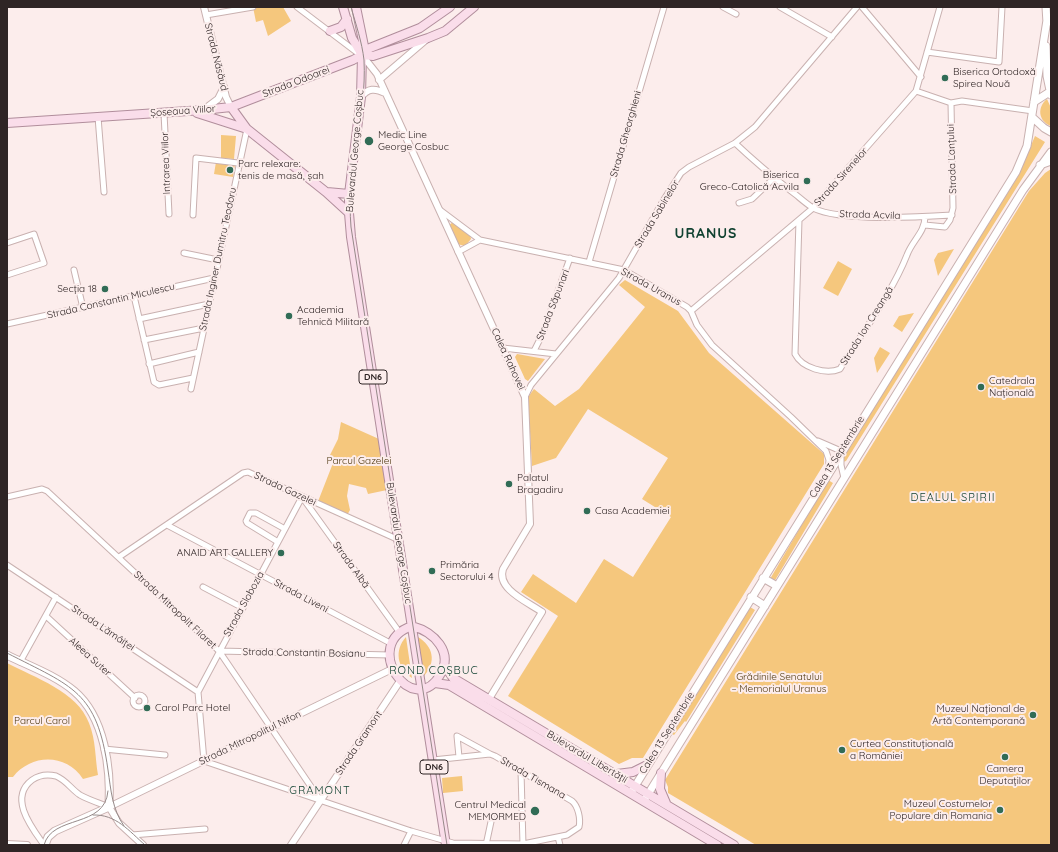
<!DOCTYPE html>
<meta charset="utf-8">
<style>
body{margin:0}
#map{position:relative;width:1058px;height:852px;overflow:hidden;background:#fcedec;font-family:Quicksand,sans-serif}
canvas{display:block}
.frame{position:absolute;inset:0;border:8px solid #2f2525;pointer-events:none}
</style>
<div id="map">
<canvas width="1058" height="852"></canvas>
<div class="frame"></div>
</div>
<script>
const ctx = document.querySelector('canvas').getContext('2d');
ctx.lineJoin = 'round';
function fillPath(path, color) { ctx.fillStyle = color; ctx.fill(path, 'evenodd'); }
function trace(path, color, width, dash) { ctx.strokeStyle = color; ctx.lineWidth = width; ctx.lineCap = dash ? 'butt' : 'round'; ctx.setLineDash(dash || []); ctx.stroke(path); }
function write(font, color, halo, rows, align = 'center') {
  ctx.font = font + ' Quicksand,sans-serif'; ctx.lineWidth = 4; ctx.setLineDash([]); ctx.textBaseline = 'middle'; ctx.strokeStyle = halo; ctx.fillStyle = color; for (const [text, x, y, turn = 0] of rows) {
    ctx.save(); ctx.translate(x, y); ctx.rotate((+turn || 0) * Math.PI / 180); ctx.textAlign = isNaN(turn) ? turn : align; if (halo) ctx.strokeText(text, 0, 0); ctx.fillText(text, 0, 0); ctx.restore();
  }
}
const green = new Path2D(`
 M236,7H283L291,21L268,36L263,20L256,22L253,7L236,9Z
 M1047,99L1051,108V126C1038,121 1037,107 1047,99Z
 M221,135L236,136L234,159L221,158Z
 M1035,136L1045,142L846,461L843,462L842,458L1018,176Z
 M216,162L235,164L233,177L214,174Z
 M1051,169V845H756L668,793V787L665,780L1029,191L1045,173Z
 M453,222L470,234L471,239L465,246L457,244L448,226Z
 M954,249L938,276L934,260L938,253Z
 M838,261L852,269L838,296L823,288Z
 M625,280L678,311L709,353L824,454V464L643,758H632L619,764L508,696L558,616L521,592L533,574L576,603L604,559L633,577L671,517L642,499L668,458L588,409L556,458L532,466L528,397L534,389L555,406L579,389L645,307L619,285Z
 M914,313L902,332L893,326L899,316Z
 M880,347L890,353L877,373L874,358Z
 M517,354L545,359L528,381L525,379L515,357Z
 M341,422L379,439L387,490L368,494L366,488L349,484L347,496L350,510L346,517L317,504L335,458L330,455L338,439Z
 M828,480L833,483L774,582L770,579Z
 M750,607L755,610L686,722L685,721L674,735L672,734Z
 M406,637L412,678C397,668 394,650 406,637Z
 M418,637C433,646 437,662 424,676Z
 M7,663C35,678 77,691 89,723C96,740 95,758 98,775L83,779C66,753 31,754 13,777H7Z
 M462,776L463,791L443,793L442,778Z`);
const minor = new Path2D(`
 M297,7L359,54
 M723,7L736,14
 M780,7L832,37
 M862,7L921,77
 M206,15L253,7
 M927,52L999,62L1002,7
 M916,91L951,103L962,101L1033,111
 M164,113L169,214
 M98,117L104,192
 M735,143C753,160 772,176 791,191C798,196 805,203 813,208C840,222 920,217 952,215
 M739,203L752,199L774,178
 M440,210L480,240L624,270L687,307L691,311L697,325L712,345L791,417L826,451L829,460L828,472
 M193,215L196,158L238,163
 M799,220L795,354C802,368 826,375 840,369C862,333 892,293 907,255C912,241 925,232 925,217
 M925,225L945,227L950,220L953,208L951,103
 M7,243L34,234L44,263L7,275
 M458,252L480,240
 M184,253L218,260
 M589,262L664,7
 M74,270L83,308
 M134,296L154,382L159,385L193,378
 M691,311L813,208L916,91L940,7
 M139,319L209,304
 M7,324L214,278
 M144,340L204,328
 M503,348L556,354
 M534,351L542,335L570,258
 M149,364L199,352
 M191,389L247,129
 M525,397L531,385L619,278L663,201L681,173L689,167L735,143L755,127L857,7
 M818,441L841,451V465L844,478
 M7,497L42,489L47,491L219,651L320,800
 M167,525L392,644
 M278,542L247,523L246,521L250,513H256L285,529
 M119,557L243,473L248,472L399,540
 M7,565L198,692
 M203,587L243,608
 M46,616L135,698
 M400,633L302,497L198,692L204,761L411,831L453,843L523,844L567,835L579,827C581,819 578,806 572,801L495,756L490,754L433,760
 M219,651L390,655
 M20,662L56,597
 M133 701a6 6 0 1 1 12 0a6 6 0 1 1-12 0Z
 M104,749L165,755
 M459,757L457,736L490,754
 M521,771L523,845
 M132,835L205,829
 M558,837L560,845
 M44,845C32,828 8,798 32,780C39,775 48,774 56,776C66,780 71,789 80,795C89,800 99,803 109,807
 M404,845L411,831
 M486,845L492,817`);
const tertiary = new Path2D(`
 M204,7L226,97L231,107
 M362,55L377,74L525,397L530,524L503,569C496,589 528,602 542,612L489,699
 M379,80L427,39
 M361,97C368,88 375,88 385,93
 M206,108L218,99L224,87
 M7,844L27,845
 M143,845L119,823L109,807L392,669
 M291,845L400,681`);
const secondary = new Path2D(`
 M1046,7L1047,23
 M1046,46L1047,76L1051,95
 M1034,102L1051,91
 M1032,117L1044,128L1051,132
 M1040,165L1051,161
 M763,578L777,586
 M751,597L765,606
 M7,655C29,666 55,675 74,691C105,717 111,769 109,807L55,831L48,837L45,845
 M632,791L1016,172L1027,146L1047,20
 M645,799L1023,190L1051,152`);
const primary = new Path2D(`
 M343,7L352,38L362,55
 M356,7L364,46L362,55L361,97L349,194V213L351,237L446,845
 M330,31L341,27L347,19
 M362,55L373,56L428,38L445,31L474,7
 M231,107L247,129L326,192L349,213
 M197,113L247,129
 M7,123L203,110L231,107L353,60L362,55L370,48L420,28L450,7
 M327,192L349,194
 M412,626C434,632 454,652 440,675C413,721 359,644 412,626Z
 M444,665L453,678L734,845
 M435,683L449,685L717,845
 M661,773L660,789L666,803
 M617,774L633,772L647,765`);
const tram = new Path2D(`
 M351,7C356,25 362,42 364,60C367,116 346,171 351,227L447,845
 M7,653C73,687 97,691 108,770C111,790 112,809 124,826
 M93,815C116,814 129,831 145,845
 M44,845C52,814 105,829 108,791`);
const markers = [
 [945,78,4,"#316c56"],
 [369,141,5,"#316c56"],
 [230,170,4,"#316c56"],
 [807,181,4,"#316c56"],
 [105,289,4,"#316c56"],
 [289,316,4,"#316c56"],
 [981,387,4,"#316c56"],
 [509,484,4,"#316c56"],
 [587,511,4,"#316c56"],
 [281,553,4,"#316c56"],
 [432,571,4,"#316c56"],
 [147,708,4,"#316c56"],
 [1033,715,4,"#316c56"],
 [842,750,4,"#316c56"],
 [1005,757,4,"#316c56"],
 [1000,810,4,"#316c56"],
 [535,811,5,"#316c56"]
];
const shields = [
 [373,377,28],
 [434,767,28]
];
const shieldNames = [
 ["DN6",373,377],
 ["DN6",434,767]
];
const streetNames = [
 ["Strada Năsăud",216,57,76],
 ["Strada Odoarei",296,82,-21],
 ["Șoseaua Viilor",183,111,-4],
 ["Strada Gheorghieni",626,134,-74],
 ["Bulevardul George Coșbuc",355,151,-85],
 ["Strada Lanțului",952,159,-92],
 ["Intrarea Viilor",166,163,-92],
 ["Strada Sirenelor",841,177,-48],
 ["Strada Sabinelor",657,214,-59],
 ["Strada Acvila",870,215,2],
 ["Strada Inginer Dumitru Teodoru",218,259,-78],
 ["Strada Uranus",651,287,29],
 ["Strada Constantin Miculescu",111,301,-13],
 ["Strada Săpunari",553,305,-69],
 ["Strada Ion Creangă",867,326,-58],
 ["Calea Rahovei",508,359,65],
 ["Calea 13 Septembrie",837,457,-58],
 ["Strada Gazelei",285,489,25],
 ["Bulevardul George Coșbuc",399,543,81],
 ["Strada Albă",351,565,54],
 ["Strada Liveni",301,596,28],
 ["Strada Slobozia",244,604,-61],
 ["Strada Mitropolit Filaret",175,610,43],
 ["Strada Lămâiței",103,628,34],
 ["Strada Constantin Bosianu",304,653,1],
 ["Aleea Suter",90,657,42],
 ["Calea 13 Septembrie",667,733,-58],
 ["Strada Mitropolitul Nifon",250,738,-26],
 ["Strada Gramont",359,743,-56],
 ["Bulevardul Libertății",587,757,31],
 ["Strada Tismana",533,778,30]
];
const poiNames = [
 ["Biserica Ortodoxă",953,72],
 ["Spirea Nouă",953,84],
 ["Medic Line",378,135],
 ["George Cosbuc",378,147],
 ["Parc relexare:",238,164],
 ["tenis de masă, șah",238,176],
 ["Biserica",799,175,"right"],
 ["Greco-Catolică Acvila",799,187,"right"],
 ["Secția 18",97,289,"right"],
 ["Academia",297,310],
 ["Tehnică Militară",297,322],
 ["Catedrala",989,381],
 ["Națională",989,393],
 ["Palatul",517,478],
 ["Bragadiru",517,490],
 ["Casa Academiei",595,511],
 ["ANAID ART GALLERY",273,553,"right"],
 ["Primăria",440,565],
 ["Sectorului 4",440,577],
 ["Carol Parc Hotel",155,708],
 ["Muzeul Național de",1025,709,"right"],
 ["Artă Contemporană",1025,721,"right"],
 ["Curtea Constituțională",850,744],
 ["a României",850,756],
 ["Camera",1005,769,"center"],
 ["Deputaților",1005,781,"center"],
 ["Muzeul Costumelor",992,804,"right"],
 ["Populare din Romania",992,816,"right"],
 ["Centrul Medical",526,805,"right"],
 ["MEMORMED",526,817,"right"]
];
const parkNames = [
 ["Parcul Gazelei",359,461],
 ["Grădinile Senatului",779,677],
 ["– Memorialul Uranus",779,689],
 ["Parcul Carol",42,721]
];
const neighbourhoodNames = [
 ["DEALUL SPIRII",953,498],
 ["ROND COȘBUC",434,671],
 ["GRAMONT",320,791]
];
const districtNames = [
 ["URANUS",706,234]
];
fillPath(green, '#f5c77d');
trace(minor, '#c9b1b0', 7);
trace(tertiary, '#c9b1b0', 8);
trace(secondary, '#c9b1b0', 9);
trace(primary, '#b18e9c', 10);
trace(minor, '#fff', 5);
trace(tertiary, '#fff', 6);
trace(secondary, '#fff', 7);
trace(primary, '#faddea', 8);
trace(tram, '#968a89', 1);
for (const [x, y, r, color] of markers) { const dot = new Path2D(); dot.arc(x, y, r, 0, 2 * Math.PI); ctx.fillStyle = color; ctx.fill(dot); trace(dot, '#fcedec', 1.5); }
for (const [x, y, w] of shields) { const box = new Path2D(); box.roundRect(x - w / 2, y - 7, w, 14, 3); ctx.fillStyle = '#fcedec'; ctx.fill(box); trace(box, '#2f2525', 1); }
write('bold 9px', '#2f2525', null, shieldNames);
write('10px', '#2f2525', '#fcedec', streetNames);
write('10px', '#2f2525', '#fcedec', poiNames, 'left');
write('10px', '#4e3810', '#fcedec', parkNames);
ctx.letterSpacing = '1px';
write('11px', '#114231', '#fcedec', neighbourhoodNames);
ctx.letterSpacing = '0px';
ctx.letterSpacing = '1px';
write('bold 14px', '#114231', '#fcedec', districtNames);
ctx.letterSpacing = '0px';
</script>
